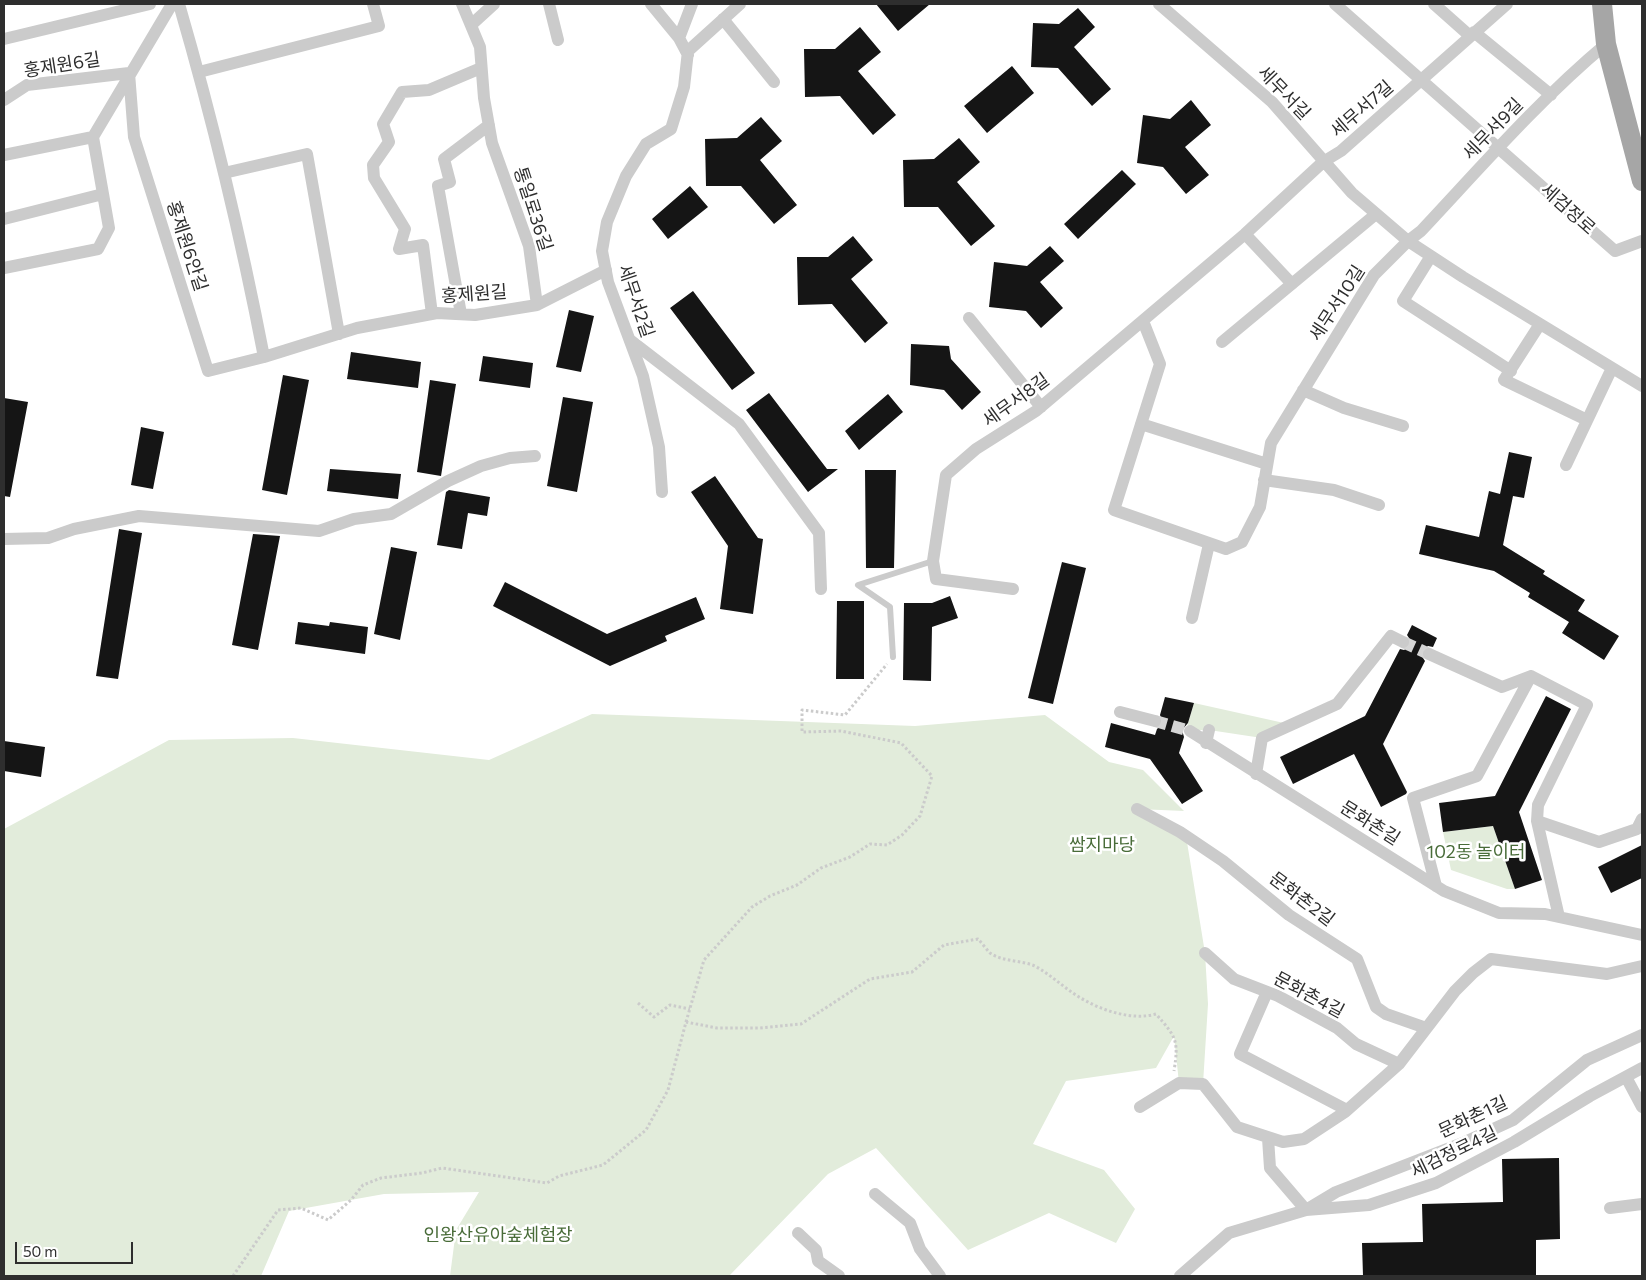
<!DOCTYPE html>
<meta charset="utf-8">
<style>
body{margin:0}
#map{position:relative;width:1646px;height:1280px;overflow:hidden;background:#fff;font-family:Commissioner,sans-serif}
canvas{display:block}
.frame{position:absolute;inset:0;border:5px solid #2e2e2e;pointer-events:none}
.scale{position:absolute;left:15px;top:1242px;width:118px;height:22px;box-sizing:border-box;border:2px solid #2e2e2e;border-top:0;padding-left:6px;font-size:15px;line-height:18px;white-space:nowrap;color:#2e2e2e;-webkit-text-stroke:4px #fff;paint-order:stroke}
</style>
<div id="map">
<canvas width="1646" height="1280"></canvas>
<div class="frame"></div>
<div class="scale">50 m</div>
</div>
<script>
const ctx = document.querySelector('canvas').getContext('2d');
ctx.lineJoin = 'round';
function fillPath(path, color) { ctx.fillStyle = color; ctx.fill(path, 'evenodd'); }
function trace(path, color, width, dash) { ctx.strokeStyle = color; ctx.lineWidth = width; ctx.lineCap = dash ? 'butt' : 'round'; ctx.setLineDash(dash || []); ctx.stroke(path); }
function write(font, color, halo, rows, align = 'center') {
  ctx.font = font + ' Commissioner,"Noto Sans KR",sans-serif'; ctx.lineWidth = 5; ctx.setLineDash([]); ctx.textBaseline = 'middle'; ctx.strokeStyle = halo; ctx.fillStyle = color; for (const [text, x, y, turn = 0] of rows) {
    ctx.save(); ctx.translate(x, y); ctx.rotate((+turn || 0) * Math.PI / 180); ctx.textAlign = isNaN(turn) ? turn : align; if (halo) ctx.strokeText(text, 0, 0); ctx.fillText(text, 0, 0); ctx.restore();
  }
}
const green = new Path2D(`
 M1194,703L1284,723L1262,738L1209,730H1186Z
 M592,714L915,726L1045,715L1109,762L1143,770L1184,811L1138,809L1186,836L1205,953L1208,1004L1203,1084L1179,1083L1174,1036L1156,1068L1066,1081L1033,1144L1104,1170L1135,1209L1116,1243L1049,1213L968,1250L876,1148L828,1174L729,1276H450L456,1230L479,1192L384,1194L289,1211L261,1276H4V829L169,740L293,738L489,760Z
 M1493,826L1515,889H1507L1451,870L1443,832Z`);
const building = new Path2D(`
 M876,4H930L898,31Z
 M1078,8L1095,27L1074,47L1111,89L1092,106L1058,68L1031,67L1033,23L1059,24Z
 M860,27L881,52L858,71L896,115L873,135L840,96L805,97L804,49H835Z
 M1012,66L1034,93L987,133L964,106Z
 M1191,100L1211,125L1185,147L1209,175L1186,194L1163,167L1137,163L1143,115L1170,119Z
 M761,117L782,141L760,160L797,205L774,224L741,186H706L705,139L737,138Z
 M959,138L980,162L957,182L995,226L971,246L938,207H904L903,160L934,159Z
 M1122,170L1136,184L1078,239L1064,224Z
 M690,186L708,207L668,239L652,219Z
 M853,236L873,260L851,279L888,323L865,343L832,304L798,305L797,257H828Z
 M1050,246L1064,261L1040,282L1063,308L1041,328L1026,311L989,307L994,262L1027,266Z
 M693,291L755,373L732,390L670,308Z
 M569,310L594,316L581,372L556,367Z
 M911,344L949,346L951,359L981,392L962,410L944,390L910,385Z
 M351,352L421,362L418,388L347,379Z
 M483,356L533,363L530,388L479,381Z
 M283,375L309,380L287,495L262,490Z
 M430,380L456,384L441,476L417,472Z
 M769,393L827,469H838L808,492L746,410Z
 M888,394L903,412L859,450L845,431Z
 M563,397L593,402L577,492L547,486Z
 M4,398L28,402L10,497L4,496Z
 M141,427L164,432L153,489L131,485Z
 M1509,452L1532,457L1524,498L1513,496L1503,545L1545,571L1543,574L1585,600L1578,611L1619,636L1604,660L1562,633L1569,622L1528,597L1530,593L1494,571L1419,554L1426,525L1479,537L1489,491L1500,494Z
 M330,469L401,474L398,499L327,491Z
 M865,470H896L894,568H866Z
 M715,476L758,538L763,539L753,614L720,609L728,546L691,492Z
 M449,490L490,497L487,516L468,513L462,549L437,545L446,492Z
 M119,529L142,533L118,679L96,676Z
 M253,534L280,536L258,650L232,645Z
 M391,547L417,552L400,640L374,634Z
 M1062,562L1086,568L1053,704L1028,698Z
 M505,582L607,634L696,597L705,619L665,636L667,641L610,666L493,606Z
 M950,596L958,618L932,627L931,681L903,680L904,603H932Z
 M837,601H864V679H836Z
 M298,622L329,626L330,622L368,627L365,654L295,644Z
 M1412,625L1437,638L1433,647L1428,646L1422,650L1421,655L1425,661L1383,744L1407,792L1406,794L1381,807L1354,754L1293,784L1280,757L1365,716L1400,649L1404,650L1410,646L1411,641L1407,635Z
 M1546,696L1571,709L1519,812L1542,880L1515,889L1493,826L1443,832L1439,803L1495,796Z
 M1165,697L1194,703L1188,723L1182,730L1184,737L1179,753L1203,791L1182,804L1150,759L1105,747L1111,723L1155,735L1157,729L1163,723L1160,715Z
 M4,741L45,747L41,777L4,771Z
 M1642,845V878L1611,893L1598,867Z
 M1559,1158L1560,1239L1536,1240V1276H1363L1362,1243L1423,1242L1422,1204L1503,1202L1502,1159Z`);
const minorTunnel = new Path2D(`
 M1403,642L1429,654
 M1155,721L1190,731`);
const path = new Path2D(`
 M638,1003L654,1017L670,1005L690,1009
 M686,1022L704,960L752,907L770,896L797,885L821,868L850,857L870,844L887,845L902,835L920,816L932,776L901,743L841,731L802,732V710L845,715L887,664
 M233,1276L278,1210L301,1208L328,1220L351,1200L363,1185L381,1178L422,1173L442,1168L547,1183L559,1176L603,1165L646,1130L668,1090L686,1022L717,1028H760L801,1024L870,979L912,972L944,945L978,939C982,943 986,949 990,953C1003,962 1021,960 1035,966C1051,975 1063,987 1079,997C1100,1010 1132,1021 1156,1014C1176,1037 1179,1040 1174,1071`);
const service = new Path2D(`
 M893,657L890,607L858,585L933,561`);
const minor = new Path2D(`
 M179,4C213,121 241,238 264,357
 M462,4L480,47L484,98L492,143L529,246L537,305
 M549,4L558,40
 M651,4L679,38
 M1159,4L1272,102L1352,193L1408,241L1463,277L1642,386
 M1335,4L1615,251L1642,241
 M1434,4L1470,36
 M723,19L774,82
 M471,25L494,4
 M1474,32L1551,95
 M4,39L150,4
 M688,55L679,38L692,4
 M199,72L379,26L373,4
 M4,100L27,85L129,73L134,137L208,371L264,357L357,328L437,313L475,315L537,305L606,270
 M4,155L93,137
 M224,173L307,154L339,334
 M4,219L103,194
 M1245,234L1292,284
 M1431,256L1403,301L1511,371
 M4,268L98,249L109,228L93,137L172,4
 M432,314L423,245L399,249L405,229L374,178L373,165L389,142L383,124L402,92L429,90L481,68
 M461,314L438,186L450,182L444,159L489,125
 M969,318L1041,407
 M1143,321L1160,364L1114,510L1226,549L1242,542L1260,507L1271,443L1374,275L1408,241L1421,231C1481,167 1539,100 1606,44
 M1540,324L1504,380L1587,420
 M630,340L739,424L819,533L821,589
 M1222,342L1376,214
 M1303,390L1344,408L1403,426
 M1141,424L1267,464
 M1566,465L1612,368
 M1264,480L1334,490L1379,505
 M662,492L659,447L643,376L608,282L602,251L607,222L626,176L646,144L671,129L684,87L688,51L740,4
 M4,539L48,538L74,529L139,516L319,531L354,519L391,514L448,481L481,466L510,458L535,456
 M1013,589L936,579L933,561L946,475L976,449L1036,411L1245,234L1323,162L1341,151L1507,4
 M1192,618L1209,544
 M1429,654L1502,687L1531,676
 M1120,712L1155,721
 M1190,731L1444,891L1499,913L1545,914L1642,935
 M1206,743L1209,730
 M1256,774L1262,738L1337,704L1391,636L1403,642
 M1137,809L1180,832L1223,861L1289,915L1357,959L1376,1007L1386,1014L1426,1028
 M1436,886L1413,798L1477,776L1531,676L1587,705L1538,805L1537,821
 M1559,917L1537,821L1599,842L1637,829L1642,819
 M1205,953L1234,979L1278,996L1337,1028L1356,1044L1399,1064
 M1267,992L1240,1054L1347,1110
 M1626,1077L1642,1107
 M1140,1107L1179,1083L1203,1084L1237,1127L1283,1142L1304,1139L1345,1112L1399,1064L1455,991L1473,973L1491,959L1607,974L1642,966
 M1268,1138L1270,1168L1306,1210L1336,1192L1465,1142L1513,1120L1587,1060L1642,1035
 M875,1194L910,1223L920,1249L940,1276
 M1610,1208L1642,1204
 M798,1233L816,1250L818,1261L839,1276
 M1180,1276L1229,1233L1306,1210L1369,1205L1436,1183L1514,1142L1590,1096L1642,1068`);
const primary = new Path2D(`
 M1602,4L1606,44L1642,181`);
const streetNames = [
 ["홍제원6길",62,65,-9],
 ["세무서길",1284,93,46],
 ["세무서7길",1362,109,-41],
 ["세무서9길",1493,129,-46],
 ["통일로36길",533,209,72],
 ["세검정로",1568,209,42],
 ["홍제원6안길",187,246,72],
 ["홍제원길",474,294,-4],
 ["세무서2길",636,301,71],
 ["세무서10길",1337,303,-57],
 ["세무서8길",1016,400,-36],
 ["문화촌길",1370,823,32],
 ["문화촌2길",1302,899,37],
 ["문화촌4길",1309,995,28],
 ["문화촌1길",1473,1117,-25],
 ["세검정로4길",1454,1152,-26]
];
const parkNames = [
 ["쌈지마당",1102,845],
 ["102동 놀이터",1476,852],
 ["인왕산유아숲체험장",498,1235]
];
fillPath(green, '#e2ecdb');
fillPath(building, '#151515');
trace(minorTunnel, '#d5d5d5', 12, [12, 6]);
trace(path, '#cbcbcb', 3, [2.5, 2.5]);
trace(service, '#cbcbcb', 6);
trace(minor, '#cbcbcb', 12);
trace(primary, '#a6a6a6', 20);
write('18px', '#2e2e2e', '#fff', streetNames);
write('18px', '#496c39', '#fff', parkNames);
</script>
